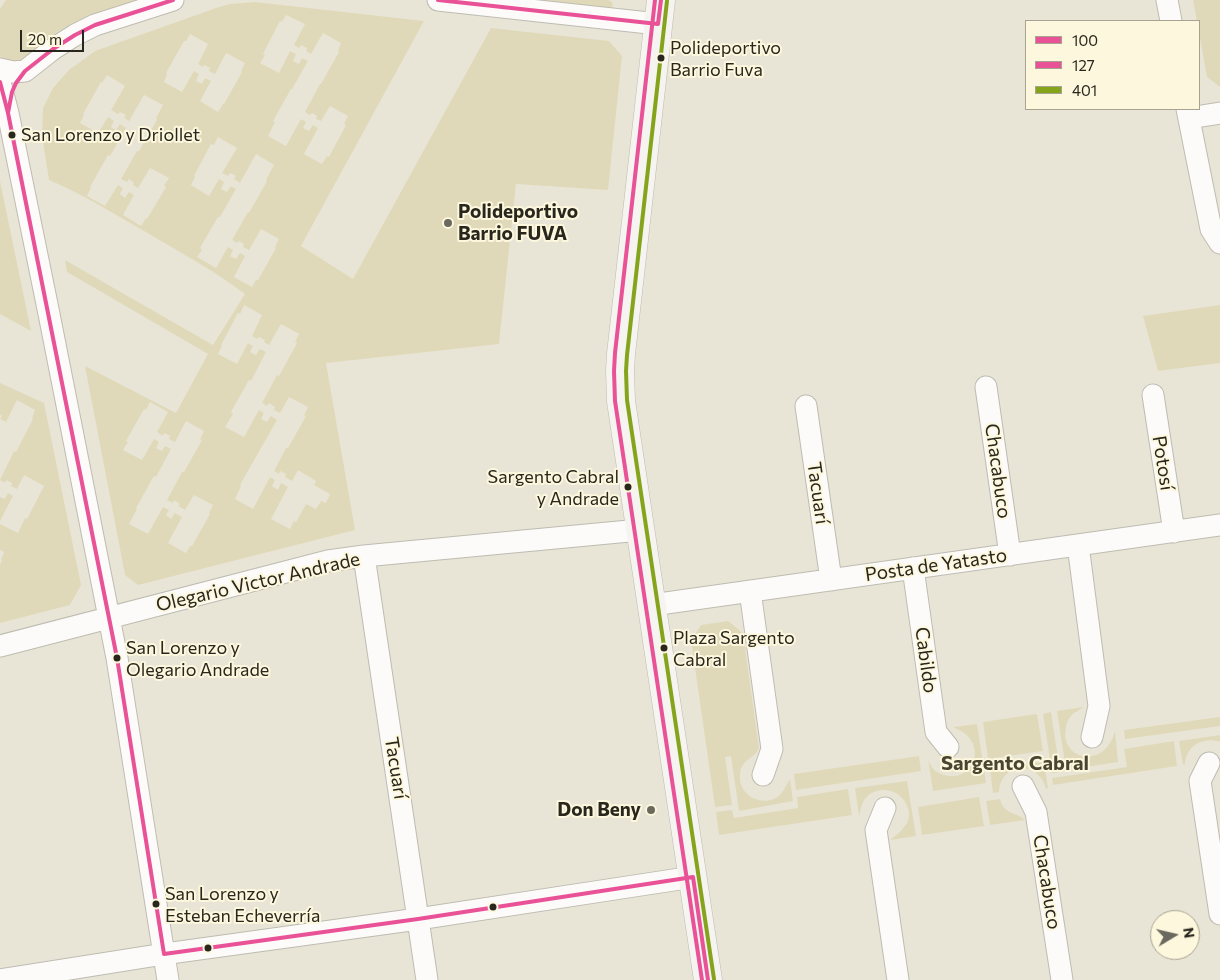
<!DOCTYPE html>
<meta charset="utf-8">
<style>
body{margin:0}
#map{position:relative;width:1220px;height:980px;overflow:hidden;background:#e8e5d7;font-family:Commissioner,sans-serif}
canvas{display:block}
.legend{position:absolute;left:1025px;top:20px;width:175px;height:90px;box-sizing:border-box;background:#fdf7dd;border:1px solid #a8a390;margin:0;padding:6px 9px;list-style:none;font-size:15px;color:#28261d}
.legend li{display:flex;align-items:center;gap:10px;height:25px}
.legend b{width:25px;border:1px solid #a8a390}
.north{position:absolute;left:1150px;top:910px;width:50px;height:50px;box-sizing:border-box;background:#fdf7dd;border:1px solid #a8a390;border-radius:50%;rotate:81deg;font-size:14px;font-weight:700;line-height:20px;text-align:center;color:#28261d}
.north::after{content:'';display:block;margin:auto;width:18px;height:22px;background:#6b695e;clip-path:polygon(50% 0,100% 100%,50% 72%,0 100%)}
.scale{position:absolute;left:20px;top:30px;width:64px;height:22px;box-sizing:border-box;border:2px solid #28261d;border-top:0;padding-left:6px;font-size:15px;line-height:18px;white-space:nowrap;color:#28261d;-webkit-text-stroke:4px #fdf7dd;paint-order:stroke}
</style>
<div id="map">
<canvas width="1220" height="980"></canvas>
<ul class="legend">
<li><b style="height:6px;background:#e95297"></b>100</li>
<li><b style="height:6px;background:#e95297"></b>127</li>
<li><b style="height:6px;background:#85a41c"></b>401</li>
</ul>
<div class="north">N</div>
<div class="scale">20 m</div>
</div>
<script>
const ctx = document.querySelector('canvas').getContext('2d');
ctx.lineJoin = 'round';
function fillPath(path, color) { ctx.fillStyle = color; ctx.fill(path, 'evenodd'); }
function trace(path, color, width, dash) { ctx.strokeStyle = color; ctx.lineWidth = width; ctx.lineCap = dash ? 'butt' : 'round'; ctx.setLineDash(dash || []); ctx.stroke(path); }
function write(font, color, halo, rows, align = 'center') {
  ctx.font = font + ' Commissioner,sans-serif'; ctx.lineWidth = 4; ctx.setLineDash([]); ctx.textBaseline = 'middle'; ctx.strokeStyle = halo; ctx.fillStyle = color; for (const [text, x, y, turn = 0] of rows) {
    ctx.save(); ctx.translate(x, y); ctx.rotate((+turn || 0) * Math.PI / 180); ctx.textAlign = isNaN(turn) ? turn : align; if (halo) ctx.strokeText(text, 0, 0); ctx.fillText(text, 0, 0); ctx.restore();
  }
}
const green = new Path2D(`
 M6,0H143C117,8 81,17 59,31C44,40 32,52 19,63L3,60L0,56V9Z
 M532,0H608L612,2L613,5L611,8L609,9Z
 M1193,0H1220V87L1207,77L1199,33V21H1197Z
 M255,2L424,21L301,246L353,279L491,28L609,41L622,56L608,190L516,184L499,344L326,363L355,530L138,585L125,575L85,366L176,413L208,354L67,272L65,260L213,345L245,294C213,270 178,251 144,231C113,213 82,194 49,180L42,136L43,108L53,88L69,70L95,51L219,7L230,4ZM286,15L305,24L294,45L299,48L301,45L307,48L306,51L311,54L323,33L341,43L338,51L339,52L321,84H320L305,112L310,115L312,113L317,116L316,119L321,121L330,106L348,116L344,124L346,125L329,157L327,156L322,164L304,154L318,128L313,125L309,131L303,128L306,122L301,119L286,146L268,136L275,122L273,121L291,89H292L308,61L302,58L299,64L293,61L296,54L290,51L279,73L260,63L265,55L263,54L280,21L282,22ZM190,34L208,44L198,64L203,67L204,65L210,68L209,71L215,74L226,53L245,63L241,71L242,72L224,104H223L218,112L200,101L211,81L205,78L202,84L196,81L199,74L194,71L182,92L164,82L167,74L166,73L184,41H186ZM107,75L125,86L111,110L118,114L120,112L126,115L124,118L129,121L144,95L163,105L156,118L157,120L139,151H137L121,179L127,182L129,179L134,183L133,185L138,188L150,168L169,178L164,186L166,187L147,219L146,218L141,226L123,215L134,195L129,192L125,198L120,194L123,188L118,185L105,206L87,196L91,188L90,187L108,155L110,156L126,128L120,124L116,130L111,127L114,121L108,117L98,133L80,123L84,115L83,114L101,82L102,83ZM218,137L237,148L222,173L228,176L230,173L236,176L234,179L240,183L256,154L274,165L266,180L267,181L249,213L248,212L232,240L237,243L239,241L244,244L243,247L249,250L261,229L279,239L275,247L276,248L258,280H256L252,287L234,277L245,256L240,253L236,259L230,256L233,250L228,247L216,268L197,257L202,250L200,248L218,217H220L236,189L231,186L227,192L221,189L224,182L219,179L209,196L191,185L195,177L194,176L211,144L214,145ZM244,305L262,315L252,336L257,339L259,337L265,340L264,342L269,345L281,324L299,334L295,342L297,343L279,376L277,375L262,403L267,406L269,403L275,407L274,410L280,413L289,397L308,407L304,415L306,416L288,448H286L274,471L279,474L280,471L286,474L285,477L292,481L298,470L316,481L314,485L330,494L326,503L321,501L316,509L306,504L296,522L294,521L290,529L271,519L288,487L281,483L278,490L272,486L275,480L270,477L253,509L235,499L241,486L240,485L277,420L271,416L267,422L261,419L264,413L259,410L244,437L225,427L233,414L231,412L249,380L251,381L266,352L260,349L256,355L250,352L253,346L248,343L237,364L218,354L222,346L221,345L238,313L240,314ZM150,402L168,412L157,432L163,436L164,433L170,436L169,439L175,442L186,421L204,431L200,439L202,440L184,472H182L167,500L173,503L174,500L180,504L178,506L185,510L194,495L213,505L209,513L210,514L192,546H190L186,553L168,543L182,517L175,513L171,519L166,515L169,510L163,507L148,534L129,524L137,509L136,508L154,476L156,477L171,449L165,446L162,451L156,448L159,442L154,439L142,460L123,450L128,442L126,441L144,409L146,410Z
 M0,181L31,331L0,314Z
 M1220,305V363L1158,371L1143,316Z
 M0,383L44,403L81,585L70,605L0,623V565L2,560H1L4,552L0,550V524L18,533L25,518L27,519L44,486L24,475L17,489L11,486L12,483L6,480L5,483L0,480L14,451L16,452L33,419L32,418L35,410L17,400L6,422L0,419L2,416L0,415Z
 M8,493L13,496L0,521V497L5,499Z
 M728,621L743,633L759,748C755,759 740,759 740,776C739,795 760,806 776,798C783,794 786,785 790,779L793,801L739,811L731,756L725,757L732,805L715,807L691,640L701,625Z
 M1084,707C1080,710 1074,712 1071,716C1068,719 1067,723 1066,727C1059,761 1105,770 1115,731L1118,762L1066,770L1057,711Z
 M1051,712L1060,772L1052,773L1043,714Z
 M1037,714L1043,751L988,759L983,722Z
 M1220,717V726L1125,739L1124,730Z
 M977,724L986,783L933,791L928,759C930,767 936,773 944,775C976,784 989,739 954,728V727Z
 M1220,735V742C1203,736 1186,746 1185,764L1183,765L1179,741Z
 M1174,741L1177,766L1053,785L1052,778L1127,767L1124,749Z
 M919,756L921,771L796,790L794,774Z
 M1044,762L1048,788L1046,789C1039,760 1001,761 999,792L993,793L990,769Z
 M907,781L916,836L890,840C895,836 901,832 904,827C908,823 909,818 909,813C906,788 874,782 863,802C861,807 860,812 859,817L855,788Z
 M848,789L852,815L719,835L716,812L732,810L734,818L798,808L797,797Z
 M979,797L984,826L922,835L918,807Z
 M1000,799C1005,816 1016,811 1025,820L990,825L986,801Z`);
const street = new Path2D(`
 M438,0L658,24
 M1167,0L1171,21
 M0,69L13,72L25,71L53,49L75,35L95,25L173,0
 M0,82L8,113L48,309L117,658L168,980
 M1187,109L1211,229L1220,243
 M1189,118L1220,113
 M986,387L1010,555
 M1153,395L1174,532
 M806,406L831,580
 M1078,545L1099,706L1092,737
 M364,556L427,980
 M913,568L936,732L948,747
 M750,591L772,749L763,775
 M652,605L1220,525
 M0,646L328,561L364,556L640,530
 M1209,763L1200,781L1220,914
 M1023,786L1036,812L1062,980
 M885,808L876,830L898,980
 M0,980L164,954L418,919L693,877`);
const secondary = new Path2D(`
 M661,0L621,354L620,371L621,401L708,980`);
const bus1 = new Path2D(`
 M438,0L658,24L661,0
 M0,82L8,113L117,658L164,954L418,919L693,877L708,980
 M8,113L12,92L16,83L25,71L53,49L75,35L95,25L173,0`);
const bus2 = new Path2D(`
 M655,0L615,353L614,371L615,401L702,980`);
const bus3 = new Path2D(`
 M667,1L627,355L626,371L627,400L714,979`);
const markers = [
 [661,58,4.5,"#28261d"],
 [12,135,4.5,"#28261d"],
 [448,223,5,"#6b695e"],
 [628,487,4.5,"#28261d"],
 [664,648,4.5,"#28261d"],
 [117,658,4.5,"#28261d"],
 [651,810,5,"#6b695e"],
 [156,904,4.5,"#28261d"],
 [493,907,4.5,"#28261d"],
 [208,948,4.5,"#28261d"]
];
const busNames = [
 ["Polideportivo",670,48],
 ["Barrio Fuva",670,70],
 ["San Lorenzo y Driollet",21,135],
 ["Sargento Cabral",619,477,"right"],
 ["y Andrade",619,499,"right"],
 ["Plaza Sargento",673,638],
 ["Cabral",673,660],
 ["San Lorenzo y",126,648],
 ["Olegario Andrade",126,670],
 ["San Lorenzo y",165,894],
 ["Esteban Echeverría",165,916]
];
const poiNames = [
 ["Polideportivo",458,212],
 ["Barrio FUVA",458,234],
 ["Don Beny",641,810,"right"]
];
const streetNames = [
 ["Potosí",1163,463,81],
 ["Chacabuco",998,471,82],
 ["Tacuarí",818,493,82],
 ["Posta de Yatasto",936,565,-8],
 ["Olegario Victor Andrade",258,582,-13],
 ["Cabildo",926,660,82],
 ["Tacuarí",396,768,81],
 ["Chacabuco",1047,882,81]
];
const neighbourhoodNames = [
 ["Sargento Cabral",1015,763]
];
fillPath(green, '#e0d9b9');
trace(street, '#bebcb1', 23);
trace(secondary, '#bebcb1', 29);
trace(street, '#fcfbf9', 21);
trace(secondary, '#f5f4f0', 28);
trace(bus1, '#e95297', 4);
trace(bus2, '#e95297', 4);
trace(bus3, '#85a41c', 4);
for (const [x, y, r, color] of markers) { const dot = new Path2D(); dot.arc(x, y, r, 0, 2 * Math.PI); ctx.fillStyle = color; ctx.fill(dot); trace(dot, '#fdf7dd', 2); }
write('18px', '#28261d', '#fdf7dd', busNames, 'left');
write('bold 19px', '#28261d', '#fdf7dd', poiNames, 'left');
write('19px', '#28261d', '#fdf7dd', streetNames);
write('bold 20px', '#4a4530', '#fdf7dd', neighbourhoodNames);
</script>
